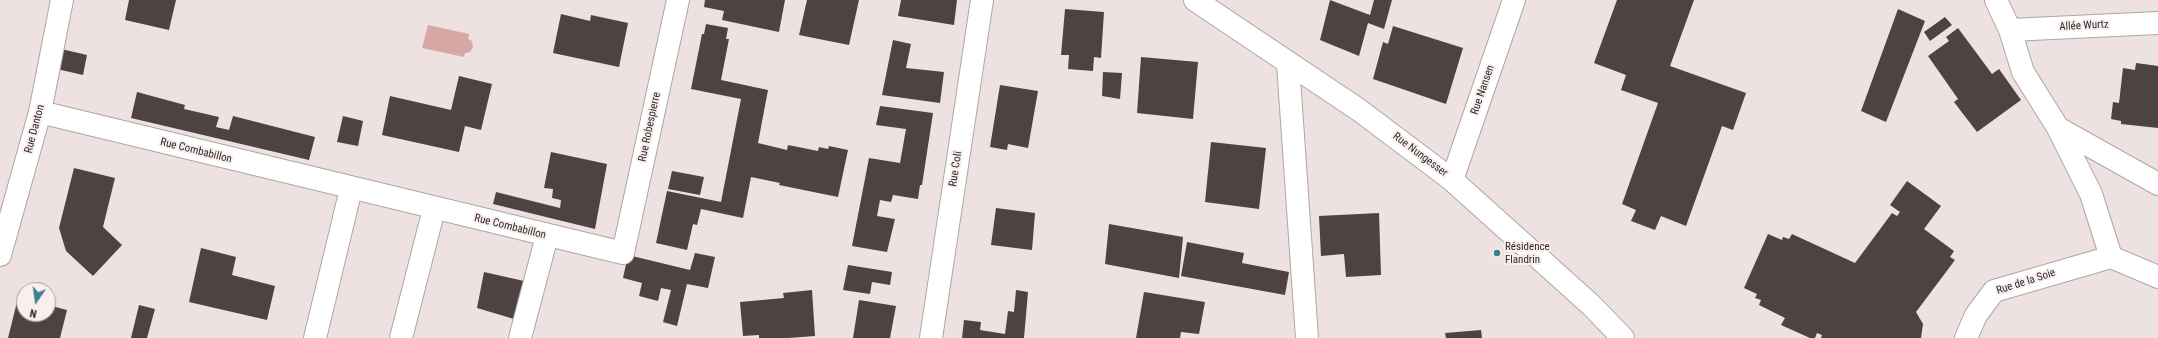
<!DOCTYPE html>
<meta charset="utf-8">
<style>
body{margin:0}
#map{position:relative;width:2158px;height:338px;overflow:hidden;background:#ede2e1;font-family:"Roboto Condensed",sans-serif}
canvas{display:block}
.north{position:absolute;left:16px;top:282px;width:40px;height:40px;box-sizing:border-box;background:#faefee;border:1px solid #a9a0a0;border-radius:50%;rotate:193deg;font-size:11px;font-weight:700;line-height:16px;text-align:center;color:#2f2a2a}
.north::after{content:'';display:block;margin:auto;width:14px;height:18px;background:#3b838a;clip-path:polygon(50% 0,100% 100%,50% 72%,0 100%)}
</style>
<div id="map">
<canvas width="2158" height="338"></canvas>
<div class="north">N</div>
</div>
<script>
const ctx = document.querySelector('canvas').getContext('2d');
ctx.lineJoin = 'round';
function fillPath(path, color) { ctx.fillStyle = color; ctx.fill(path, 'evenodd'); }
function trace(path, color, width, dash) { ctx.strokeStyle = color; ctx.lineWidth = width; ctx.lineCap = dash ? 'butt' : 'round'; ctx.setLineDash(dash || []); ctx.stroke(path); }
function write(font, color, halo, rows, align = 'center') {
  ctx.font = font + ' "Roboto Condensed",sans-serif'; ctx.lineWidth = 4; ctx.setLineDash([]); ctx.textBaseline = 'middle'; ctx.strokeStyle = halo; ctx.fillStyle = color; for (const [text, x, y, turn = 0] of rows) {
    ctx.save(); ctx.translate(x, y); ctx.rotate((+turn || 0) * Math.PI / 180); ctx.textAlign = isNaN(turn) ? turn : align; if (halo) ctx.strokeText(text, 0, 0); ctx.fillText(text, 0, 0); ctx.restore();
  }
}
const water = new Path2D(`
 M428,25L469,34L468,39L472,41L473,47L470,52L465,53L464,57L422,48Z`);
const building = new Path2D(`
 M129,0H176L169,30L125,20Z
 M705,0H785L779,32L722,20L724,11L704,7Z
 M807,0H859L849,45L799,35Z
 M901,0H957L954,25L898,16Z
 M1330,0L1370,15L1374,0H1392L1384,29L1368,23L1359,56L1320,40Z
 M1617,0H1694L1670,66L1746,93L1733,130L1722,126L1686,226L1661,216L1655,230L1631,221L1636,210L1622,204L1658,103L1621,90L1626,75L1594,63Z
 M1065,9L1104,12L1101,58L1094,57L1093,71L1068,69L1069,55H1061Z
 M1898,9L1925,21L1886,122L1861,111Z
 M561,14L590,21L591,15L628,23L619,67L553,53Z
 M1945,17L1952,25L1930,41L1924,32Z
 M706,24L728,28L726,39H729L721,80L768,90L758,143L787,150L788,145L818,151L819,147L828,149L829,146L848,150L838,197L779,185L780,183L751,177L743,218L701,209L697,225L693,224L687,250L656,243L667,191L721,202L741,99L691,89L702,34H704Z
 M1393,26L1463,48L1446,104L1373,79L1383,42L1388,44Z
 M1958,28L1992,74L1999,69L2021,100L1977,132L1954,102L1958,99L1928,56L1949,41L1946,37Z
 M893,40L911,44L906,68L944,72L940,103L882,95Z
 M61,49L87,55L83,75L57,69Z
 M1141,57L1198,62L1193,119L1137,113Z
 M2136,63L2158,66V128L2121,124V121L2111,119L2113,102L2119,103L2123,68L2135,70Z
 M1103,72L1122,73L1120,99L1102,96Z
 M459,76L492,84L481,130L465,126L459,152L382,135L390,96L451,110Z
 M1000,85L1038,91L1028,148L1008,144L1007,150L990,147Z
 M137,92L185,105L184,109L219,117L216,127L229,130L233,116L315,137L309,160L131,118Z
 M880,106L933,113L922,185H920L918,199L893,195L891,202L880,200L877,216L895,219L887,252L852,246L869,158L900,163L906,129L876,125Z
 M343,116L363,121L358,146L337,142Z
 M1211,142L1266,148L1259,209L1205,202Z
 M551,152L607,164L595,229L493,204L496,192L560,208L561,200L552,198L553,189L544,188Z
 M74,168L115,178L103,227L122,245L93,276L66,251L59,228Z
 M672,171L704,177L700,195L668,189Z
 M1907,181L1941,206L1924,229L1954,251L1950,257L1955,260L1916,312L1923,324L1921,338H1821L1822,335L1817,333L1815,338H1810L1781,325L1785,318L1759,305L1761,300L1755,298L1757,294L1744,288L1768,234L1782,240L1783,237L1789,239L1792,234L1855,263L1892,213L1897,216L1900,212L1890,205Z
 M996,208L1035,213L1032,250L991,245Z
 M1379,213L1381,275L1346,277L1344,254L1321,256L1319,216Z
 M1109,224L1183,237L1179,278L1105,264Z
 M1187,242L1244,253L1242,263L1289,272L1285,295L1181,276Z
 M201,248L236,257L232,275L275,286L267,320L189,302Z
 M695,253L715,257L708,288L687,284L677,326L663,322L671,290L661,288L658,301L639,296L642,283L623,278L628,255L690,270Z
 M848,265L892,272L890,285L872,282L870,294L843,290Z
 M484,272L524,281L514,319L477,308Z
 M812,290L815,336L788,338H759V335L743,336L740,302L784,298L783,293Z
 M1016,290L1028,292L1024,338H962L964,320L981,322L980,330L1005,334L1008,311L1014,312Z
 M1144,292L1205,302L1199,334L1181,332L1180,338H1136Z
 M18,298L24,300V314H48V305L67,310L60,338H8Z
 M859,300L896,306L890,338H853Z
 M139,305L155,309L147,338H131Z
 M1481,330L1482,338H1446L1445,333Z`);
const minor = new Path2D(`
 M1195,0L1359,110L1452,180L1591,305L1623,338
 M1996,0L2010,30L2023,72L2058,128L2091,194L2111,257
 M2010,30L2158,23
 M1288,64L1307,338
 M40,112L623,253L678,0
 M2058,128L2158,184
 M1452,180L1514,0
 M0,255L40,112L62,0
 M2111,257L2158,277
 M315,338L351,189
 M401,338L434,209
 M520,338L547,236
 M931,338L982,0
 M1966,338L1976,315L1994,291L2111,257`);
const markers = [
 [1497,253,4,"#3b838a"]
];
const streetNames = [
 ["Allée Wurtz",2084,26,-3],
 ["Rue Nansen",1483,90,-71],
 ["Rue Robespierre",650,127,-78],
 ["Rue Danton",35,129,-75],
 ["Rue Combabillon",196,151,14],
 ["Rue Nungesser",1420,155,37],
 ["Rue Coli",956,169,-81],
 ["Rue Combabillon",510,227,14],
 ["Rue de la Soie",2026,282,-18]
];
const poiNames = [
 ["Résidence",1505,247],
 ["Flandrin",1505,260]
];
fillPath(water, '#d6a7a3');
fillPath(building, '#4c4342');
trace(minor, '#afa5a4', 24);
trace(minor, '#fff', 22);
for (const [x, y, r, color] of markers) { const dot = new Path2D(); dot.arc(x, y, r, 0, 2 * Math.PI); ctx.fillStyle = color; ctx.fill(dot); trace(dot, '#faefee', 1.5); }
write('11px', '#2f2a2a', '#faefee', streetNames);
write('11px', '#2f2a2a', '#faefee', poiNames, 'left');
</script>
